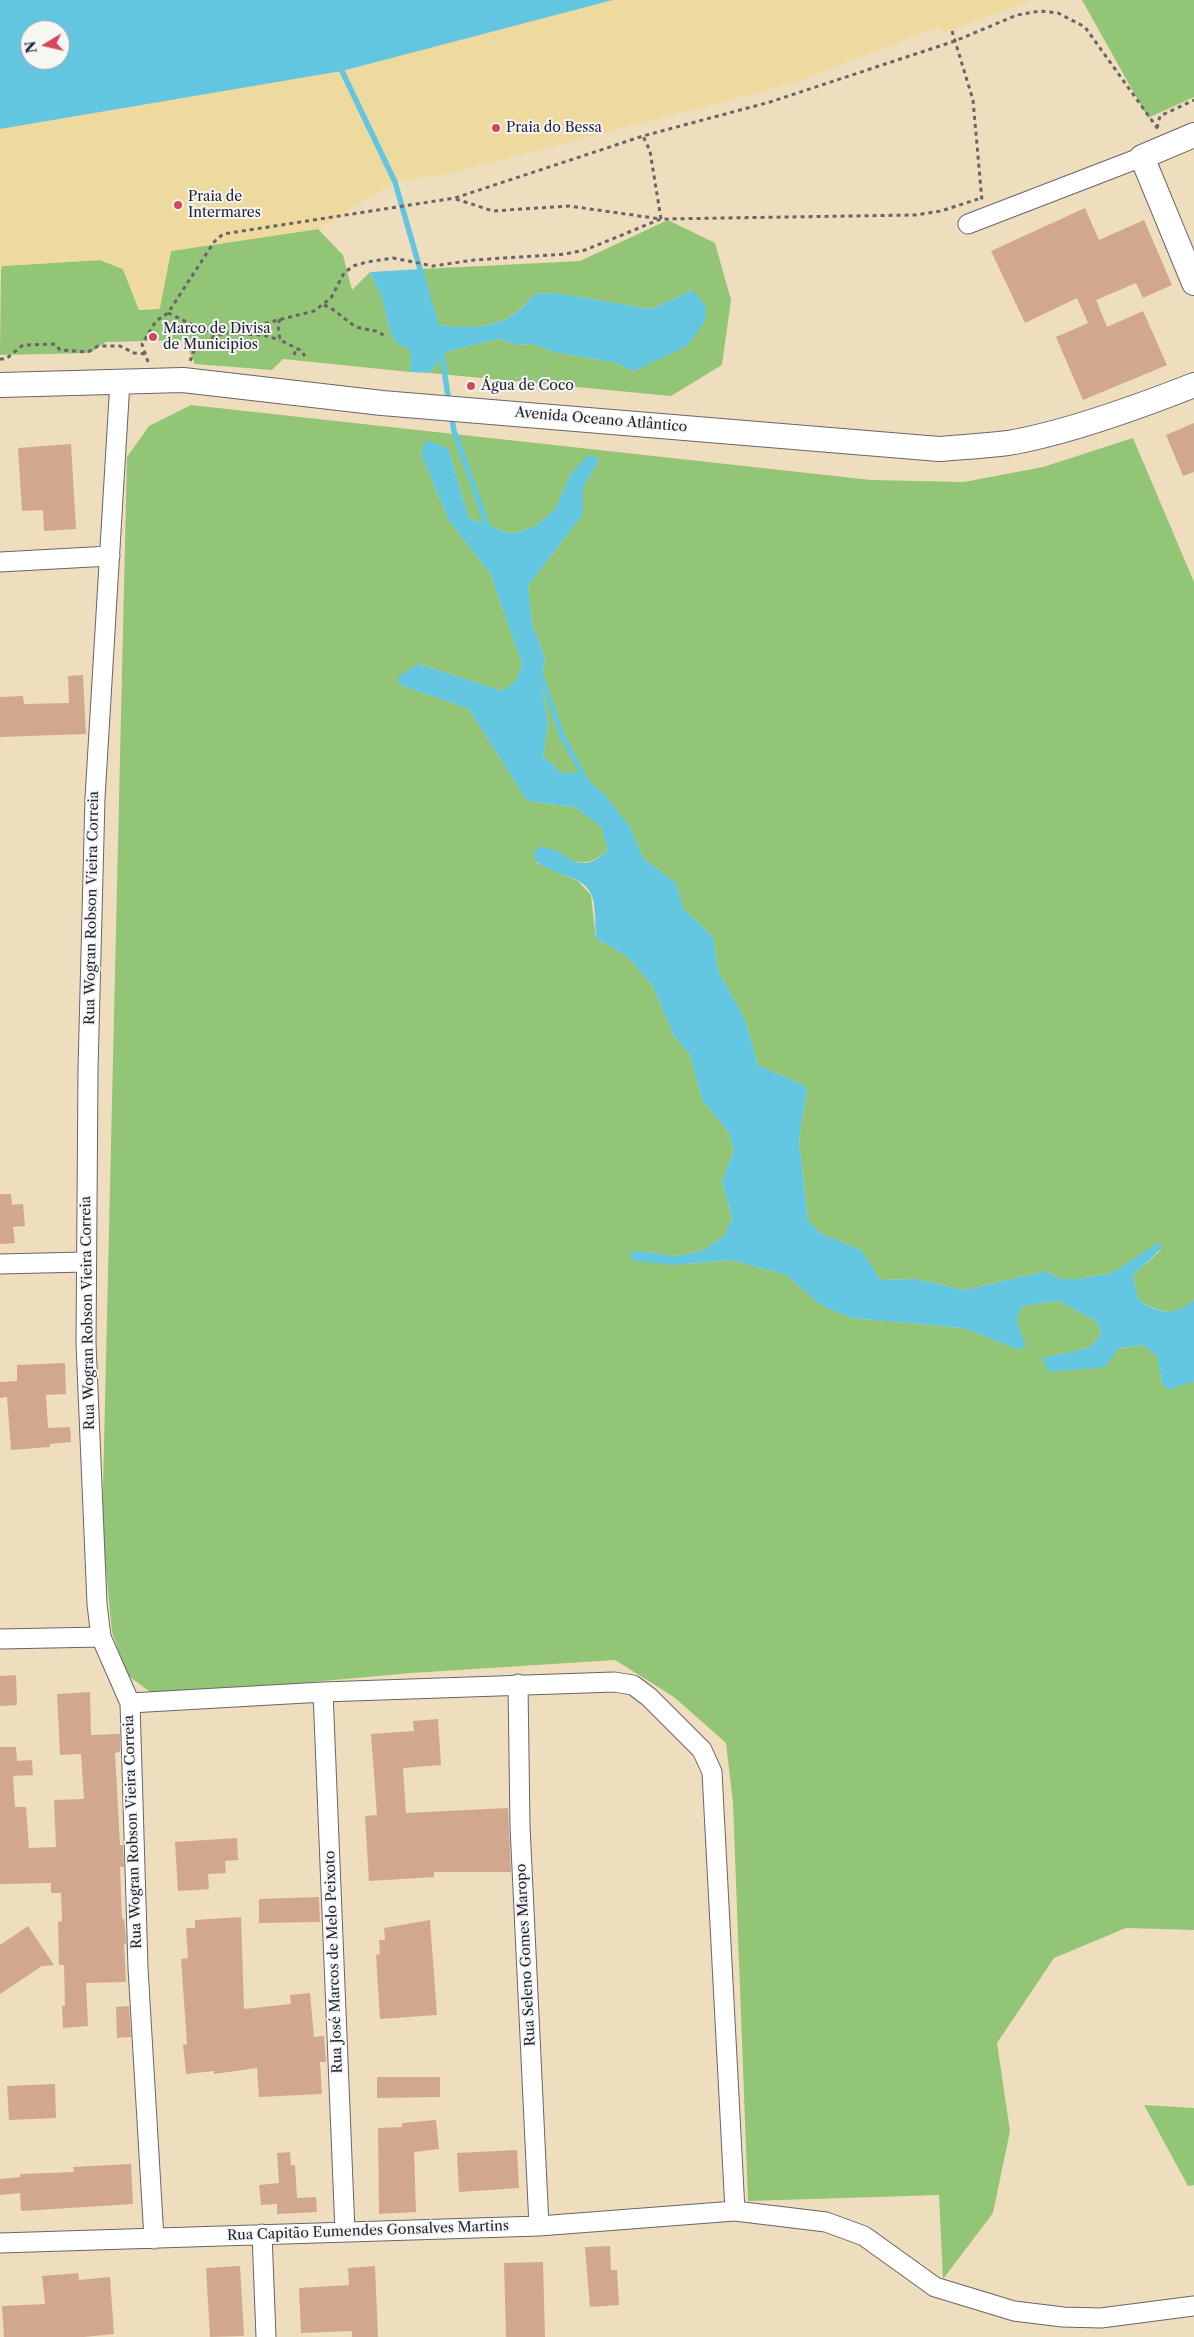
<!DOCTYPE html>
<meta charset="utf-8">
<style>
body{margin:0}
#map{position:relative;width:1194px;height:2337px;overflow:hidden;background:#efdebd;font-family:"Libre Caslon Text",serif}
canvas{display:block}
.north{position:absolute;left:20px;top:20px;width:50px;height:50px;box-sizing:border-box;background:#f6f6f2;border:1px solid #a1a1a9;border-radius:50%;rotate:261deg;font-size:14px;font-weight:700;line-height:20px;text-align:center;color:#22223b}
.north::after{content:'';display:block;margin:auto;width:18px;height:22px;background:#d1495b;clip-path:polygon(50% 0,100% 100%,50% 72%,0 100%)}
</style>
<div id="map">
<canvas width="1194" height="2337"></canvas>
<div class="north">N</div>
</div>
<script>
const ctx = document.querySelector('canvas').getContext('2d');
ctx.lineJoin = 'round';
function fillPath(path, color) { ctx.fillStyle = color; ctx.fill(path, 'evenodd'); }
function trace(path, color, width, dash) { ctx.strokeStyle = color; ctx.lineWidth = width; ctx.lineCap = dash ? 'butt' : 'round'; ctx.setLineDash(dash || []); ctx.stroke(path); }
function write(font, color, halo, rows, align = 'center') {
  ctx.font = font + ' "Libre Caslon Text",serif'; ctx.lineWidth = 4; ctx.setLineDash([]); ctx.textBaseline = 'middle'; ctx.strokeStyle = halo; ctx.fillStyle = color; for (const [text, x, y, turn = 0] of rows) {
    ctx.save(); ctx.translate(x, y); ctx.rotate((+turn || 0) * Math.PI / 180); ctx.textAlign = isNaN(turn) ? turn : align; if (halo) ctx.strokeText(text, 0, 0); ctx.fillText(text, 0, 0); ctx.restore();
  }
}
const green = new Path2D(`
 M1082,0H1194V97L1148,118Z
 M668,220L715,243L731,300L722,365L671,396L429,373L446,352L499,339L517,345L533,344L554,352L613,362L634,371L659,357L693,290L651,309L555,293L534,294C509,328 478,330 438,325C426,310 423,288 422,269L580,261Z
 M318,229L343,255L352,290L370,272L381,295L390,332L408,348L412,358L410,372L283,359L272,370L195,364L184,340L106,342L90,353L0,355L1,266L100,260L123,269L139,310L159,309L171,251Z
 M191,405L871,480L964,482L1043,467L1133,438L1194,582V1299C1177,1318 1157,1313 1138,1299L1133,1275L1161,1250L1159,1243L1112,1273L1077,1279H1060L1046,1271L965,1290L916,1279L881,1280L861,1250L820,1233L808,1220L799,1140L807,1087L758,1065L745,1019L718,970L713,937L683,908L676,883L643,858L630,827L580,773H562L543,756L548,723L541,683L545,658L532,624L528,586L583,514V487L598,463L570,475L556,508L536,526L511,534L469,518L448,448L421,454L449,521L490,573L522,664L516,681L502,691L419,664L400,685L469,709L527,801L575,807L602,827L608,850C583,872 573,861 546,847L537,863L578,881L591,895L596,939L627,956L652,985L674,1036L690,1055L702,1100L729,1133L734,1150L722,1181L732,1220L724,1236L702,1251L676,1256L638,1251L674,1265L731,1260L786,1275L822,1306L852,1318L964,1328L1019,1350L1025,1345L1017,1322L1021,1306L1059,1301L1097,1322L1101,1335L1089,1348L1043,1358L1144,1345L1157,1356L1162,1384L1194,1381V1930L1126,1928L1054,1958L997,2043L1010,2131L993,2213L943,2279L939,2195L748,2201L733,1803L726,1743L674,1697L615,1660L411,1673L156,1696L127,1675L112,1632L102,1530L127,457L149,426Z
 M1144,2105L1194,2108V2185L1188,2186Z`);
const sand = new Path2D(`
 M613,0H1032L943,33L940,26L794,83L451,173L395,182L318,229L171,251L160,308L139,310L123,269L100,260L2,266L0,275V129L342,71Z`);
const water = new Path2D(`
 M0,0H613L342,71L0,129ZM30,30H60V60H30Z
 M422,269C423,288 426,311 438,325C478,330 510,328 534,294L555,293L651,309L693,290L706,307L705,321L687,346L634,371L613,362L554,352L533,344L517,345L499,339L446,352L429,373L410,372L411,358L408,348L397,344L390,332L381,295L370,272Z
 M426,440L448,448L469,518L511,534L536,526L556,508L570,475L587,456H596L598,463L583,487V514L528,586L532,624L545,658L541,683L548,723L543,756L562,773H580L604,794L630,827L643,858L676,883L683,908L713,937L718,970L745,1019L758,1065L807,1087L799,1140L808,1220L820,1233L861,1250L881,1280L916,1279L965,1290L1046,1271L1060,1279H1077L1112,1273L1159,1242L1161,1249L1133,1275L1138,1299C1156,1314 1177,1317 1194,1299V1381L1169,1390L1162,1384L1157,1356L1143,1345L1119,1348L1105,1367L1049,1372L1042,1358L1089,1348L1101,1335L1097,1322L1059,1301L1021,1306L1017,1322L1026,1345L1019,1350L964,1328L852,1318L822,1306L786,1275L731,1260L674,1265L633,1261L629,1253L638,1251L676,1256L702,1251L724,1236L732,1219L722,1181L734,1150L729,1133L702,1100L690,1055L674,1036L652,985L627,956L596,939C595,926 596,908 592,896C583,871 544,877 533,856L538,847C568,845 574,882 608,850L601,827L575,807L527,801L469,709L400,685L397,677L419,664L502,691L516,681L522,664L490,573L449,521L421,454Z`);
const stream = new Path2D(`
 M342,71L395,182L437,328
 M441,350L449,402
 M451,414L454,431L489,531
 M539,671L563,738L587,782`);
const building = new Path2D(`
 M1085,208L1099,240L1144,220L1172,285L1143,298L1136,283L1096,300L1107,327L1143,311L1167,365L1083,400L1056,337L1088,323L1077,298L1025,323L991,251Z
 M1194,423V472L1183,476L1166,435Z
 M71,444L76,529L44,531L43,510L22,511L18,448Z
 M83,675L86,734L0,737V697L23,696L24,704L69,703L68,676Z
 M0,1194H11L12,1205L23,1204L25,1226L13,1227L15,1243L0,1244Z
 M65,1363L66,1394L46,1395L48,1428L70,1427L71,1442L50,1444V1447L11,1450L7,1397L0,1398V1382L17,1381V1365Z
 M16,1675L17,1705L0,1706V1676Z
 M90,1692L91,1735L120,1734V1752L115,1753L120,1845H123L124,1867H120L122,1919H124L126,1939V1944H124L126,1982L86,1983L88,2026L63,2028L62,2006H65L64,1965H59L58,1922L62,1921L61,1893H51V1883L0,1884V1747H16L17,1761L32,1760L33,1775L13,1776L15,1807H26L29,1848L56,1847L54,1800L84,1799L81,1754L60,1755L57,1694Z
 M438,1719L441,1765L403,1768L406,1813L508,1808L511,1872H434V1877L369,1881L365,1816L377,1815L371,1734L414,1731L413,1721Z
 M237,1838L238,1860L225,1861L226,1873L208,1874L209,1889L178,1891L175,1842Z
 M319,1897L320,1922L259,1923V1899Z
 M241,1917L244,2009L291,2004L290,1995L310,1993L314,2037L324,2036L326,2062H320L322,2094L259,2097L257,2068L214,2074V2071L186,2074L183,2045L187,2044L181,1959L188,1958L186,1928H195V1920Z
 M430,1920L437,2015L380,2019L376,1955L380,1954L379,1940H385L384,1928Z
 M28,1926L54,1965L42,1966L0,1994V1945Z
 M129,2006L131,2037L117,2038L116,2007Z
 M377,2077H440V2097L377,2098Z
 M55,2084L56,2118L9,2120L7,2086Z
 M436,2120L439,2149L414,2152L416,2212L379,2214L378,2128L402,2127V2123Z
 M517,2150L519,2188L459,2192L457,2153Z
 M290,2152L291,2165H295L297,2198L316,2197L317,2212L277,2214V2204L261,2205L259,2185L279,2183L277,2153Z
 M131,2164L133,2204L21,2211L20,2193L0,2195V2179L20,2177V2174L74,2172L73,2167Z
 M610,2246L611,2270H617L619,2305L590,2307L585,2247Z
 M543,2262L545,2337H506L504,2263Z
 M240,2266L244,2336L210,2337L206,2268Z
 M375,2266L378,2337H352V2331L301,2333L299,2288L349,2285L348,2268Z
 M78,2273L79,2280L110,2277L114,2334L84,2337H4L2,2306L45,2304L42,2276Z`);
const path = new Path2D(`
 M952,31L973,100L982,201
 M1157,128L1160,116L1194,100
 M456,199L493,211L569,206L661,219L650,151L643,136
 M324,305C337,310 345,321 357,327C367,331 377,328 385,337
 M168,313L214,335
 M280,319L278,325L280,340L300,350L305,356
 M233,331L239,334L263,335L280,340
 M294,355L296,349
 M0,359H6L23,345L55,344L60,350L88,352L98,346H120L134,353L145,354
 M190,361L194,351L215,336L314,311L331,298L344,273L353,266L367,262L393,258L433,266L474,260L565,254L585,250L661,219L915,215L941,211L978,199
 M148,362L142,344L156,321L168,313L214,242L223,234L455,198L643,136L770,102L955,41L1017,15L1040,11L1058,13L1085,27L1158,129`);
const minor = new Path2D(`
 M968,224L1142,157
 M120,381L95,798L88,1069L86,1343L97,1604L101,1637L130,1703L138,1968L154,2239
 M0,562L110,556
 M0,1264L85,1262
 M0,1639L101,1637
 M518,1684L520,1826L539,2226
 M323,1692L345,2232
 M130,1703L323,1692L614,1682L633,1685L649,1697L702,1750L712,1772L735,2211
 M262,2234L266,2337
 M0,2243L539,2226L735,2211L826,2222L864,2236L935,2287L1014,2311L1063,2317L1101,2318L1194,2306`);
const major = new Path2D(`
 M1194,135L1142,157L1194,283
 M0,385L183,380L382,403L939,449C962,447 985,446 1008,443C1067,433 1138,407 1194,385`);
const markers = [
 [496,128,5,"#d1495b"],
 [178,205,5,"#d1495b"],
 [153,337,5,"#d1495b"],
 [471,386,5,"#d1495b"]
];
const poiNames = [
 ["Praia do Bessa",506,128],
 ["Praia de",188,197],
 ["Intermares",188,213],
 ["Marco de Divisa",163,329],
 ["de Municipios",163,345],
 ["Água de Coco",481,386]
];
const streetNames = [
 ["Avenida Oceano Atlântico",601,420,5],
 ["Rua Wogran Robson Vieira Correia",92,908,-89],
 ["Rua Wogran Robson Vieira Correia",88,1313,-91],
 ["Rua Wogran Robson Vieira Correia",133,1832,-92],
 ["Rua Seleno Gomes Maropo",526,1955,-93],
 ["Rua José Marcos de Melo Peixoto",334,1962,-92],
 ["Rua Capitão Eumendes Gonsalves Martins",368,2231,-2]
];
fillPath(green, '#93c576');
fillPath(sand, '#eeda9e');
fillPath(water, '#63c6e1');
trace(stream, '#63c6e1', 5.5);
fillPath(building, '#d1a88e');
trace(minor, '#6a6468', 21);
trace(major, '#6a6468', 26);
trace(path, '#6a6468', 3, [4, 4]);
trace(minor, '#fff', 19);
trace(major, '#fff', 24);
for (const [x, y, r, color] of markers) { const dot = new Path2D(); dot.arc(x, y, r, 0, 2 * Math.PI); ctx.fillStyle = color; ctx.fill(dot); trace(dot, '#f6f6f2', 2); }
write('14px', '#22223b', '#f6f6f2', poiNames, 'left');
write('14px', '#22223b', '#f6f6f2', streetNames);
</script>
